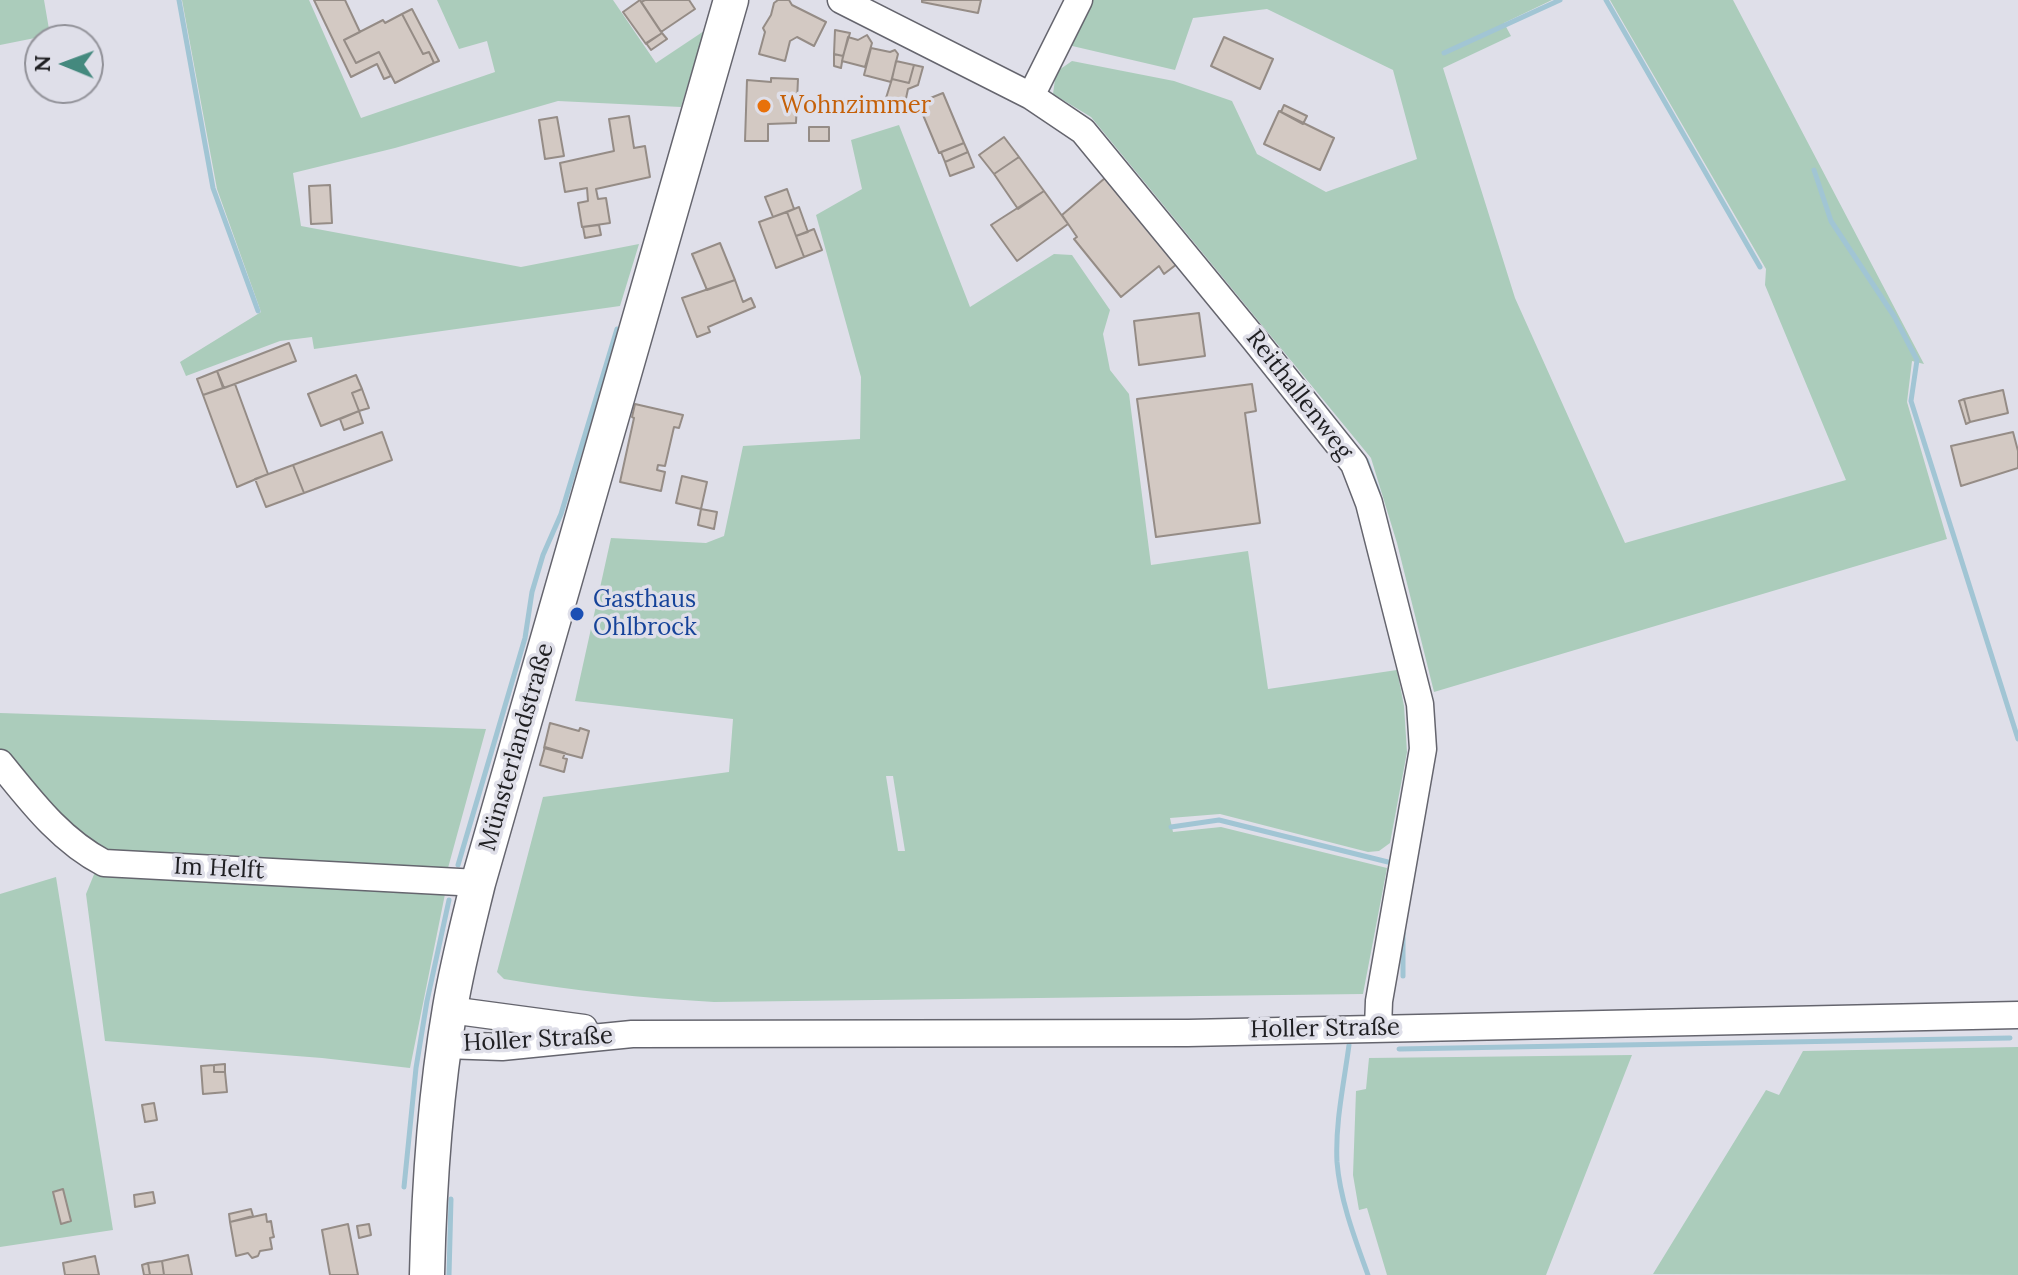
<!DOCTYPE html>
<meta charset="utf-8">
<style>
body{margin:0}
#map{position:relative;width:2018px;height:1275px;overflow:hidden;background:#dfdfe9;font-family:Lora,serif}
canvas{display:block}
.north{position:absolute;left:24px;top:24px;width:80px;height:80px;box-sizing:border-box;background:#dfdfe9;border:2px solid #929299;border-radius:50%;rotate:271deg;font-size:22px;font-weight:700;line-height:32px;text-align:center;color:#1f1f22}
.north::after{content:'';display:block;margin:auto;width:28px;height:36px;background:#44897e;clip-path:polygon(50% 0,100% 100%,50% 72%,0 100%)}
</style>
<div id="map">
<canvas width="2018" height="1275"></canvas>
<div class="north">N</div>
</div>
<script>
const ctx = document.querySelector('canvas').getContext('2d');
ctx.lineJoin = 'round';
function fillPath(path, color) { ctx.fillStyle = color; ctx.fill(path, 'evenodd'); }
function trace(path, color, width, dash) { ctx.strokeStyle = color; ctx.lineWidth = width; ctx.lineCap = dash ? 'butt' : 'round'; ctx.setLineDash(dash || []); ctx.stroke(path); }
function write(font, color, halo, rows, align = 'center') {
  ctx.font = font + ' Lora,serif'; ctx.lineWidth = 7; ctx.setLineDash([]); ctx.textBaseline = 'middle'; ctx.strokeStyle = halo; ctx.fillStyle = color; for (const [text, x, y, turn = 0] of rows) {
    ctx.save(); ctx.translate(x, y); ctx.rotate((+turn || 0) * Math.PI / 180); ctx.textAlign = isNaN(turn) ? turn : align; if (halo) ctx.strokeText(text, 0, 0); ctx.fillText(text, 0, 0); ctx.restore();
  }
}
const green = new Path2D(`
 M0,0H44L50,35L0,45Z
 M182,0H309L361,118L495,72L487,41L459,49L437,0H613L656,63L704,31L681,107L558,101L395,148L293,173L301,226L521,267L639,244L620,306L314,349L312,337L280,341L186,376L180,362L261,312L217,189Z
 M1090,0H1552L1504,23L1511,36L1443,68L1515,298L1625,543L1846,480L1765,285L1766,269L1610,0H1733L1924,364L1912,361L1907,402L1947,539L1434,692L1397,543L1371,458L1091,117L1053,94L1056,72L1072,61L1174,81L1232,101L1257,154L1326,192L1417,159L1393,70L1267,9L1193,18L1175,70L1068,45Z
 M899,125L970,307L1054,254L1072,255L1110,310L1103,334L1110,370L1129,394L1151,565L1248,551L1268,689L1397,670L1404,706L1407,752L1390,843L1379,851L1368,852L1220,814L1170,818L1173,832L1221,827L1387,868L1363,994L714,1002C643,998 574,991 504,979L497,972L543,797L729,772L733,719L575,701L611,538L706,543L724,536L743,446L860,439L861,377L816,215L862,189L851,140ZM886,776H893L905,851H898Z
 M0,713L486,729L448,868L109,851C66,824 33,789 0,751Z
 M95,872L445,894L410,1068L322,1058L105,1041L86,894Z
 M56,877L113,1230L0,1247V894Z
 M2018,1047V1275L1653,1274L1766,1090L1779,1095L1803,1051Z
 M1632,1055L1546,1275H1387L1367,1208L1359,1210L1353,1175L1356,1091L1366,1089L1369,1058Z`);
const stream = new Path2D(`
 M179,0L213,188L258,311
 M1606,0L1760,267
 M1444,53L1560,0
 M1814,170L1831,221L1894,316L1917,360L1911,401L2018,739
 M1366,460L1378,492
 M1171,827L1219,820L1392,863L1393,858
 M458,865L525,638L532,592L543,555L561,514L617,329
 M1403,976V933
 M1349,1045C1344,1083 1335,1123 1337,1162C1340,1200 1355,1239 1368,1275
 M1399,1049L2010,1038
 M404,1187L416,1068L427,1001L449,900
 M449,1275L451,1199`);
const building = new Path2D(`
 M314,0H345L360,32L344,40L356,63L379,52L391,76L384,79L377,64L351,77Z
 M640,0L662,33L646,44L623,12Z
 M645,0H689L695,9L661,32L641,2Z
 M778,0H789L792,5L826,22L814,46L797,37L790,41L785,61L759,54L765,32L763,28L771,15L774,3Z
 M922,0H981L978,13L922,2Z
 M412,9L439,61L434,63L429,52L423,54L402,14Z
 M402,14L423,54L429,52L434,63L395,83L379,52L356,63L344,40L383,20L385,23Z
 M835,30L850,33L843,56L834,54Z
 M662,33L667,39L651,50L646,43Z
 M867,35L872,43L865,67L842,61L848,37L858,40Z
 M1224,37L1273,59L1260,89L1211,66Z
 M871,48L890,52L895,50L898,54L891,82L864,75Z
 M834,54L843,56L841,68L834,66Z
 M896,61L914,65L909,83L892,79Z
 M914,65L923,67L918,85L908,89L905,103L886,98L892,79L909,83Z
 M771,78L798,79L796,123L768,124V141H745L747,80L771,82Z
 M943,93L964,143L939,153L918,103Z
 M1284,105L1307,116L1303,124L1281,112Z
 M1279,111L1334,138L1320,170L1264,144Z
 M629,116L634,148L645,146L650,177L596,189L598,199L606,198L610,223L582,227L578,203L588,201L587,188L565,192L560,163L614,151L609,119Z
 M557,117L564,156L545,159L539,120Z
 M809,127H829V141H809Z
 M1004,137L1019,157L994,174L979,155Z
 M964,143L968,152L945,162L941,152Z
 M968,152L974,167L950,176L945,162Z
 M1019,157L1044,191L1018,209L994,174Z
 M1105,178L1177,264L1164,274L1159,266L1121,297L1074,239L1077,237L1062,215Z
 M330,185L332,223L311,224L309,186Z
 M787,189L794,209L773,217L765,197Z
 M1044,191L1068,224L1017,261L991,225Z
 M799,207L808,232L796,236L787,212Z
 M787,212L804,257L776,268L759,222Z
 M599,225L601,235L585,238L583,227Z
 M814,229L822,250L804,257L796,236Z
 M720,243L735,280L707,290L692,254Z
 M735,280L743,302L751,298L755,307L708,327L710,332L697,337L682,298Z
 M1199,313L1205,356L1139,365L1134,321Z
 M289,343L296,361L224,388L217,371Z
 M217,371L223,388L203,395L197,379Z
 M356,375L362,389L352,393L359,411L321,426L308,394Z
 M235,384L268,474L237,487L203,395Z
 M1252,384L1256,411L1245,413L1260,523L1156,537L1137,399Z
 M362,389L369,408L359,411L352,393Z
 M2003,390L2008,413L1970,422L1964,399Z
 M1964,399L1970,422L1966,424L1959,401Z
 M635,404L683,415L679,428L674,427L665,466L658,465L657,470L665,472L661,491L620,482L634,418L632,417Z
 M359,411L363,423L344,430L340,419Z
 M382,432L392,460L304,493L293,465Z
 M2013,432L2018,451V468L1961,486L1951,446Z
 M293,465L304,493L266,507L255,479Z
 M682,476L707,482L701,509L676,503Z
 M701,509L717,512L714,529L698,525Z
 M550,723L579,731L580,728L589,731L582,758L544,748Z
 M545,747L565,753L563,758L567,759L564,772L540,765Z
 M225,1064V1072H214V1065Z
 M214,1065V1072H225L227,1092L203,1094L201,1066Z
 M154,1103L157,1120L145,1122L142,1105Z
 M63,1189L71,1221L61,1224L53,1192Z
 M153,1192L155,1203L135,1207L134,1195Z
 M251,1209L253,1216L230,1222L229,1214Z
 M266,1214L267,1222L271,1221L273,1233L274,1237L270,1238L272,1249L260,1251L258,1256L252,1258L248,1253L236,1256L230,1222Z
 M348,1224L358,1275H330L322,1230Z
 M369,1224L371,1235L359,1238L357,1226Z
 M188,1255L192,1275H164L162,1261Z
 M95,1256L99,1275H65L63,1263Z
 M162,1261L164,1275H150L148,1263Z
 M148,1263L150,1275H144L142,1265Z`);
const minor = new Path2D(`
 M841,0L1031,96L1083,131L1254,339L1354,464L1369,503L1420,704L1423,749L1379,1001L1378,1028
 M1031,96L1079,0
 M0,763C31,801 60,840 104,863L478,883
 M450,1010L584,1028
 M444,1045L502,1047L632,1034L1188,1033L2018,1015`);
const major = new Path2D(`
 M427,1275C429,1186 435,1096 450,1008C457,966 468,924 478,883L731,0`);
const markers = [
 [764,106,8,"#e8710a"],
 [577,614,8,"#1a4fb4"]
];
const foodNames = [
 ["Wohnzimmer",780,106]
];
const streetNames = [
 ["Reithallenweg",1299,395,52],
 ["Münsterlandstraße",517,747,-74],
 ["Im Helft",219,869,3],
 ["Holler Straße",1325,1029,-1],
 ["Holler Straße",538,1040,-3]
];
const transitNames = [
 ["Gasthaus",593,600],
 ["Ohlbrock",593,628]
];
fillPath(green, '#abccbb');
trace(stream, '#a1c5d4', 5);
fillPath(building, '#d3c9c3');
trace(building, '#958c86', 2);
trace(minor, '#65656e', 29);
trace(major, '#65656e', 37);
trace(minor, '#fff', 26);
trace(major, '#fff', 34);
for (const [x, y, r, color] of markers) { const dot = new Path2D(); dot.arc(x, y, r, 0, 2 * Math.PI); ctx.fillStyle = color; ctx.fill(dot); trace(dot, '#dfdfe9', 3); }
write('24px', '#c56008', '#dfdfe9', foodNames, 'left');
write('24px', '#1f1f22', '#dfdfe9', streetNames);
write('24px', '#164399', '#dfdfe9', transitNames, 'left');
</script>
